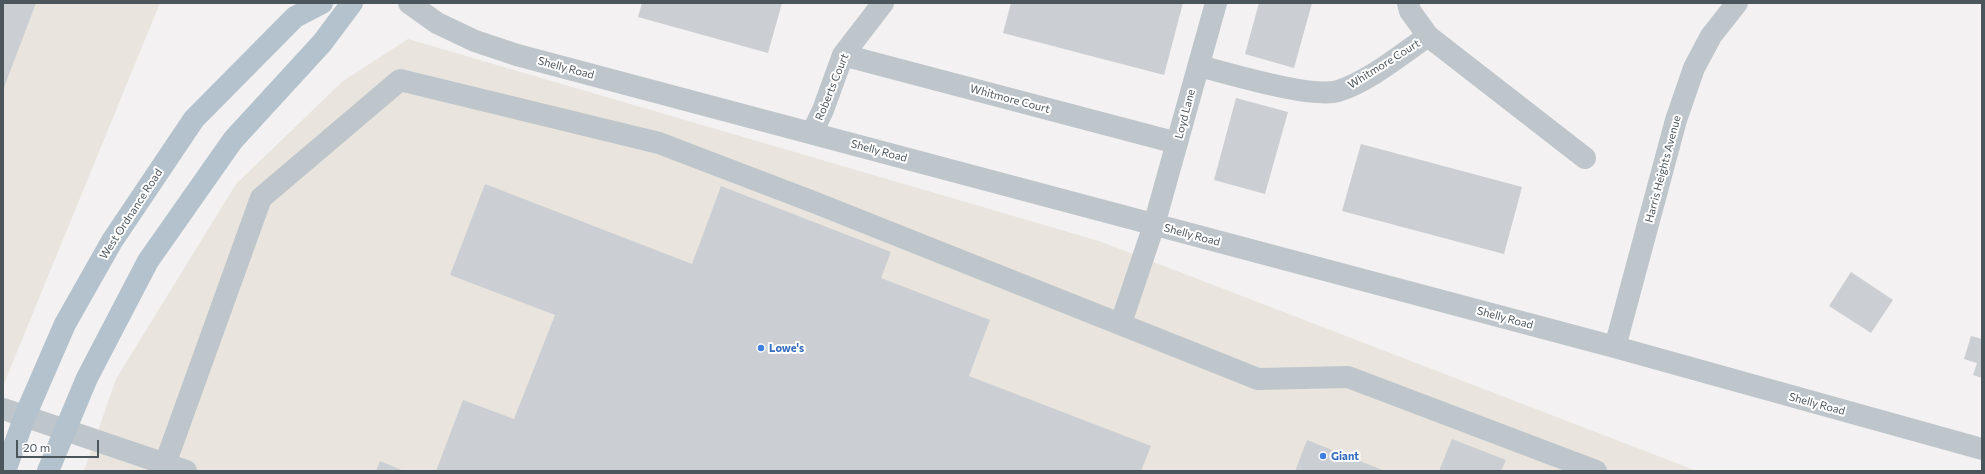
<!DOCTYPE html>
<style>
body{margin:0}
#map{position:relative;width:1985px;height:474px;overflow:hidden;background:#f3f1f1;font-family:Commissioner,sans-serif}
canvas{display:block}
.frame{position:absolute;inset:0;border:4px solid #4a555c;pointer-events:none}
.scale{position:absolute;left:16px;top:440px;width:83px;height:18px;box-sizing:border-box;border:2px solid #4a555c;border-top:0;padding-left:5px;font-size:12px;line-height:14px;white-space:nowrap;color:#4a555c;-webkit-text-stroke:3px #fff;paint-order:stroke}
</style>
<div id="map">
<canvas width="1985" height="474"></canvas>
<div class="frame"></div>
<div class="scale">20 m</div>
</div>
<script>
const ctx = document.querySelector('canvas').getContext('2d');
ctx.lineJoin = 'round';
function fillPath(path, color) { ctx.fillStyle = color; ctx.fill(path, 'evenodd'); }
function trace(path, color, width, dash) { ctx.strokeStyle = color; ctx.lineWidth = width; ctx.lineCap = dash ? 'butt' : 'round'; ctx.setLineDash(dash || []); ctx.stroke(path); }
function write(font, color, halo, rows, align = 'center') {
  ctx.font = font + ' Commissioner,sans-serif'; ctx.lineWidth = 4; ctx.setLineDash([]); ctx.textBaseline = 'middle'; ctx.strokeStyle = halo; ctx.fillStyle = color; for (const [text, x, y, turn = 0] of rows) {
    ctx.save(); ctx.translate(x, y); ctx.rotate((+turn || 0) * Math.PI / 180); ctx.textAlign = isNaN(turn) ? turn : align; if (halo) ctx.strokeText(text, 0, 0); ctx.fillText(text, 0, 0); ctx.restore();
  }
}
const commercial = new Path2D(`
 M3,3H160L3,386Z
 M408,39L1099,241L1697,471H84L116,379L236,184L343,81Z`);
const building = new Path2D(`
 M3,3H36L3,90Z
 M642,3H782L768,53L638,17Z
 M1011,3H1183L1164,75L1003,33Z
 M1259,3H1312L1294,68L1245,54Z
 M1236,98L1288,112L1265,194L1214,180Z
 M1361,144L1522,187L1504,254L1342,211Z
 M485,184L692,264L721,186L891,252L881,278L990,320L969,376L1151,446L1141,471H436L463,400L514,419L555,315L450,275Z
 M1851,272L1893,300L1871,333L1829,306Z
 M1971,336L1982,339V378L1973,375L1977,363L1964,359Z
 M1452,439L1506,460L1501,471H1439Z
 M1307,440L1385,471H1295Z
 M380,461L404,471H376Z`);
const minor = new Path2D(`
 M409,3L437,23L475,41L517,55L1615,347L1982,449
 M1408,3L1410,11L1428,36L1585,158
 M843,55L1177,143
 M1199,66C1228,73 1312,99 1338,91C1368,82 1402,54 1428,36
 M812,133L823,110L843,55L883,3
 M1121,323L1154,225L1216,3
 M1615,347L1676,120L1694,68L1711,36L1737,3
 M3,409L186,471
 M165,464L261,198L400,80L659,143L816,203L1258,379L1348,377L1596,471`);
const major = new Path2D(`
 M5,471L25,416L65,324L112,241L194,119L295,17L322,3
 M48,471L87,378L148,261L233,140L322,43L352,3`);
const markers = [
 [761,348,4,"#3f7fe0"],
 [1323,456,4,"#3f7fe0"]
];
const streetNames = [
 ["Whitmore Court",1384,64,-32],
 ["Shelly Road",566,68,15],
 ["Roberts Court",832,87,-68],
 ["Whitmore Court",1010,99,15],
 ["Loyd Lane",1185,114,-75],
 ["Shelly Road",879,151,15],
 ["Harris Heights Avenue",1663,169,-75],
 ["West Ordnance Road",131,214,-57],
 ["Shelly Road",1192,235,15],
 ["Shelly Road",1505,318,15],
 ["Shelly Road",1817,404,15]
];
const shopNames = [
 ["Lowe's",769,348],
 ["Giant",1331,456]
];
fillPath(commercial, '#e9e5de');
fillPath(building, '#cbced2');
trace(minor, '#bec6cb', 22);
trace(major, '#b3c2cc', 22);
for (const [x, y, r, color] of markers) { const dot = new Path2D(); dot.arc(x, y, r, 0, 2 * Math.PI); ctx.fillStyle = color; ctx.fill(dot); trace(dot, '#fff', 1.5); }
write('11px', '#4a555c', '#fff', streetNames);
write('bold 11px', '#366cbe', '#fff', shopNames, 'left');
</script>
